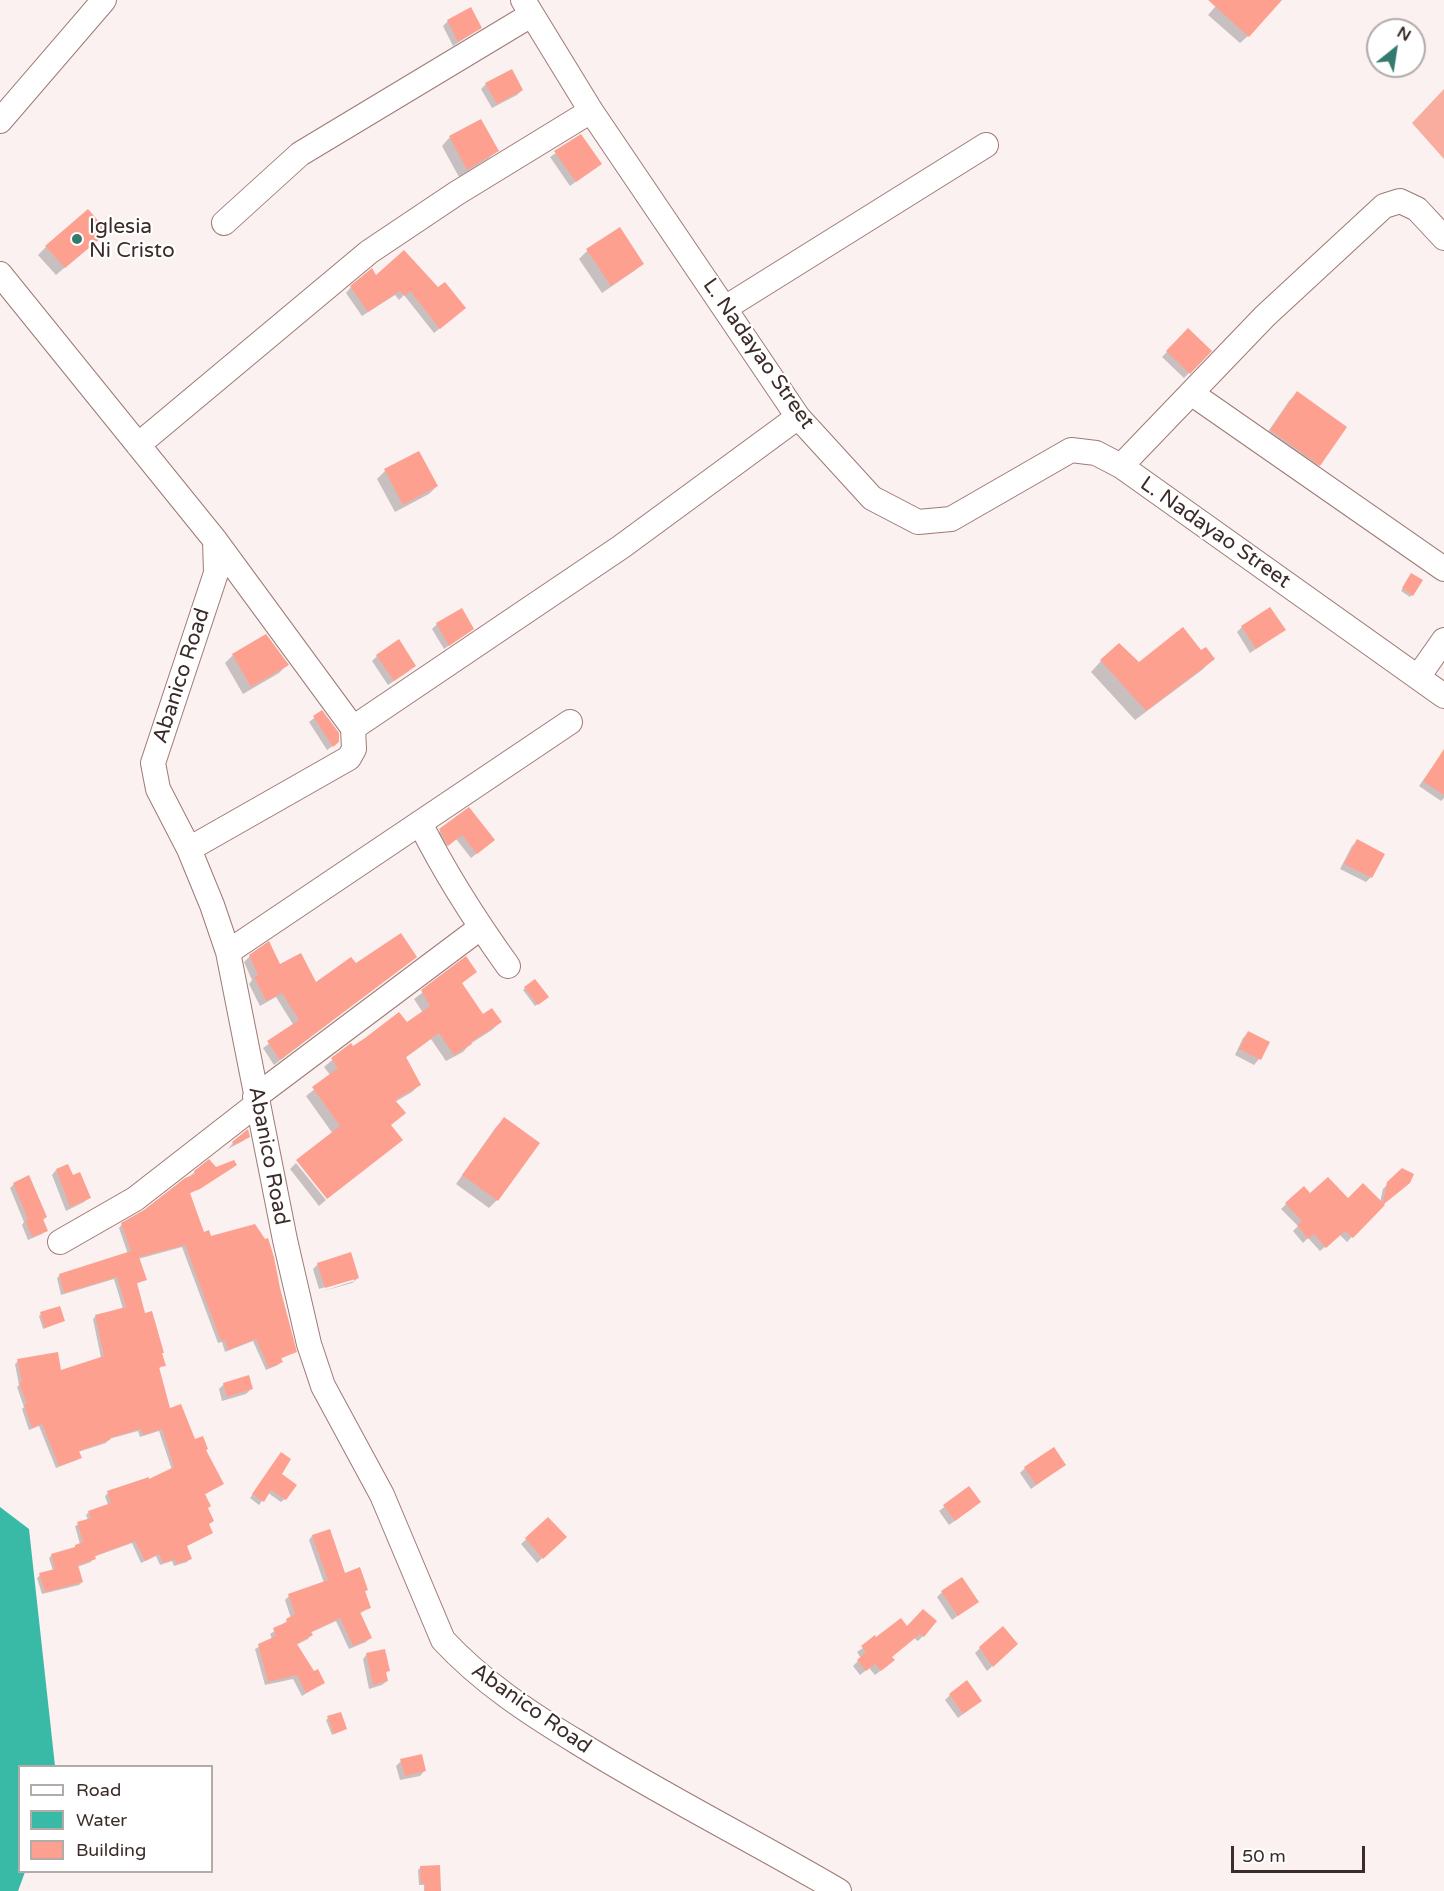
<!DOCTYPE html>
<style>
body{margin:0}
#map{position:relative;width:1444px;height:1891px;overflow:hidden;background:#faf1f0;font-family:"Varela Round",sans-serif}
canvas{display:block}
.legend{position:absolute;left:18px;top:1765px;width:195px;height:108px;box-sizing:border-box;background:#fff;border:2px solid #b1aba9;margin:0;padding:8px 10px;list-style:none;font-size:18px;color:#3b2c29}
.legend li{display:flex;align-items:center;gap:12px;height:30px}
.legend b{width:30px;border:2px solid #b1aba9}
.north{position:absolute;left:1366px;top:18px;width:60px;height:60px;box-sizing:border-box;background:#fff;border:2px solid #b1aba9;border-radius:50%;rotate:30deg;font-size:16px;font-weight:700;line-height:24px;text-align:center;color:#3b2c29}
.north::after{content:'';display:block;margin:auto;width:21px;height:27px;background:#357a6e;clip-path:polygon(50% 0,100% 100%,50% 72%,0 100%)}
.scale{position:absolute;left:1231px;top:1846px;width:134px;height:27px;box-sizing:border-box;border:3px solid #3b2c29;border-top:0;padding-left:8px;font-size:18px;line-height:21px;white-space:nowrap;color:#3b2c29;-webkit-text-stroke:4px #fff;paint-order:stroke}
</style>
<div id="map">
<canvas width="1444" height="1891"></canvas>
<ul class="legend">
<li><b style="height:8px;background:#fff"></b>Road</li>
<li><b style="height:16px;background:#38baa7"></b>Water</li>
<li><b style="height:16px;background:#fda090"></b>Building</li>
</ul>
<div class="north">N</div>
<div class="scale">50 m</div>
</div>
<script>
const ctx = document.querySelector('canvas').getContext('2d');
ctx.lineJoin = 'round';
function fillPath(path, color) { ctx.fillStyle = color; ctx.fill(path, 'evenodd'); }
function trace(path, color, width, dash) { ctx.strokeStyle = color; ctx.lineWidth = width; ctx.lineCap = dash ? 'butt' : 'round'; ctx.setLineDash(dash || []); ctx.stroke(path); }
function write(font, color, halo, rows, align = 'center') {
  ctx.font = font + ' "Varela Round",sans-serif'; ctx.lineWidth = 4.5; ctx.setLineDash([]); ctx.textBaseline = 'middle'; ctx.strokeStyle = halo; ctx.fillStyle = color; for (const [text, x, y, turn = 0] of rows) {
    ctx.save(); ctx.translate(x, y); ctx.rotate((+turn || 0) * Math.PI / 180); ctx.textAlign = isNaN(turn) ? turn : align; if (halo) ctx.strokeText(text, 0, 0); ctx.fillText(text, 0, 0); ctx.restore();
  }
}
const forest = new Path2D(`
 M1444,89V159L1412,123Z`);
const water = new Path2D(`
 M0,1507L29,1529L55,1766H20V1872H25L18,1891H0Z`);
const shadow = new Path2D(`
 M1221,0H1273L1248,36L1240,43L1208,15Z
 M448,21L480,28L453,46L443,26Z
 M486,84L522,90L517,95L492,108L481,89Z
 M480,121L497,150L489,158L459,177L442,146L449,138Z
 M581,136L600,164L570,186L550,157Z
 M98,239L56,275L38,255L46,247Z
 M587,251L642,263L634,271L602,293L579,259Z
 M404,252L459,313L434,333L404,295L399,300L395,295L362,316L346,293L351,287L376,278Z
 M1188,330L1210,351L1184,378L1162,357Z
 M1297,393L1319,465L1311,472L1263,439L1289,401Z
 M418,453L437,486L429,494L395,512L377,479L385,471Z
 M1410,577L1412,595L1410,597L1401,591Z
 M437,624L472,629L444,649L432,629Z
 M1242,627L1284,630L1250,653L1237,632Z
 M1201,652L1213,659L1202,670L1135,720L1091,672L1101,661L1138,664Z
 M233,655L287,665L279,673L243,694L225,663Z
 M377,656L409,671L388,685L372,661Z
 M322,712L338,742L327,750L309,722Z
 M1444,751V798L1441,801L1419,786Z
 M469,809L488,845L471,858L456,839L443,849L435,835Z
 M1357,841L1383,854L1371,877L1366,882L1340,869L1352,846Z
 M250,956L279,966L315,984L356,965L415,957L274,1065L263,1048L294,1026L276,997L260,1006L249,984L252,980L244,962Z
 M466,959L475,972L461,984L482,1016L500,1022L492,1030L470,1044L463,1052L446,1061L431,1039L405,1058L419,1085L412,1092L395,1102L390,1125L401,1140L328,1198L298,1161L333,1134L306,1096L331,1076L324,1067L350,1045L352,1048L406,1024L423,1013L414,999Z
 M525,988L545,999L535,1006L523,990Z
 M1248,1033L1268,1043L1259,1059L1254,1065L1235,1055L1243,1038Z
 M504,1119L497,1200L489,1208L456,1184L496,1127Z
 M248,1136L243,1141L228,1149L233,1143Z
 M296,1163L326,1200L319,1206L290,1169Z
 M232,1168L188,1194L203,1233L279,1288L295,1352L280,1359L281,1362L278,1365L266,1370L253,1341L225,1352L222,1342L218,1343L182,1247L138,1259L145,1279L136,1284L144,1314L163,1352L161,1354L164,1365L158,1369L168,1410L194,1441L205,1450L222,1484L204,1495L206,1509L186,1547L190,1559L187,1562L174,1566L172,1561L160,1565L156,1556L141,1563L132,1543L93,1557L91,1562L77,1567L82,1582L79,1585L42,1594L37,1578L40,1575L53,1571L49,1558L52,1555L72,1549L80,1544L75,1526L88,1520L86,1515L89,1512L108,1505L105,1496L108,1493L148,1482L172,1470L159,1431L140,1437L138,1431L109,1439L106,1443L78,1452L80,1457L77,1460L56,1468L39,1426L29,1430L22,1409L24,1407L17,1387L19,1385L15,1364L18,1361L60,1372L101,1358L93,1319L96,1316L123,1309L114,1279L61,1295L57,1278L60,1275L128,1254L119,1228L122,1224L145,1211L195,1172Z
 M1403,1169L1412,1174L1347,1242L1340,1235L1320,1251L1308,1238L1303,1243L1293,1231L1298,1226L1281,1209L1303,1188L1310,1196L1380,1202L1383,1189Z
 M56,1170L72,1177L89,1198L84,1202L66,1211L52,1175Z
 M14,1184L46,1217L42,1221L46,1231L42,1234L28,1240L22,1225L24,1222L10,1188Z
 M318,1264L358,1278L352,1283L320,1292L354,1281V1278L319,1289L313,1269Z
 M41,1314L63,1321L43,1329L39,1316Z
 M224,1384L251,1389L246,1394L222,1401L219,1389Z
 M277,1458L285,1499L281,1502L268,1493L259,1505L250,1498Z
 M1064,1465L1031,1489L1020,1473L1025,1468Z
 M969,1488L974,1507L949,1525L939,1511Z
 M548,1519L565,1537L537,1563L521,1544Z
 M329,1531L345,1575L367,1590L364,1592L369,1608L359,1614L370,1638L366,1642L349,1649L336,1621L310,1633L311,1635L308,1639L296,1645L314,1672L323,1683L302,1696L293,1679L265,1685L255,1649L272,1639L270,1634L284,1625L283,1624L291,1618L285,1600L289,1596L324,1583L309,1540L312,1536Z
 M942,1592L977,1602L952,1620L937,1597Z
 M923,1611V1636L918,1641L914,1638L890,1657L888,1665L875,1675L869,1668L860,1675L853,1666L861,1658L857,1652L876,1639L907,1628Z
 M980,1648L1011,1649L987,1671L975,1653Z
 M367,1654L388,1670L385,1674L387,1681L382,1685L369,1689L363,1659Z
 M950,1695L975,1705L958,1718L945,1700Z
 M328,1718L345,1729L332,1735L326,1720Z
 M401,1761L425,1770L420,1776L400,1780L396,1766Z
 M420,1868L440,1891H424V1885H419L418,1870Z`);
const building = new Path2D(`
 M1208,0H1282L1249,37Z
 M471,7L482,28L458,42L447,20Z
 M512,69L523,90L497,104L485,83Z
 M481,119L499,151L467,170L449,136Z
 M581,134L602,164L576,182L554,151Z
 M88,209L108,232L65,268L45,246Z
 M620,227L644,264L611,286L586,249Z
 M404,250L438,287L445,282L466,308L440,329L410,291L405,296L400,291L368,312L350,286L372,268L376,275Z
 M1188,328L1212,351L1190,374L1166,351Z
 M1297,391L1347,427L1320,466L1270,430Z
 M419,451L438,486L403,505L384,469Z
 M1411,573L1423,580L1413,596L1402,588Z
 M1270,607L1286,630L1256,649L1241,626Z
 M462,608L474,629L449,646L436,623Z
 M1183,627L1201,650L1206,647L1215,659L1146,711L1100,660L1119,643L1139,662Z
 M266,634L289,665L251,687L232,654Z
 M399,639L416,666L394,681L376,655Z
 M322,710L339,733V742L333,747L313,716Z
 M1444,749V795L1423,781Z
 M469,807L495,840L477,854L462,835L448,846L439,829Z
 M1357,839L1385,854L1372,878L1344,864Z
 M401,933L417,957L280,1060L267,1041L299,1020L282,993L266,1001L254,977L258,975L249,955L269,941L280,964L301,953L316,982L351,957L356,963Z
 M466,956L477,972L462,983L483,1014L492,1008L502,1022L471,1042L472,1044L454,1055L439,1033L406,1057L421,1085L395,1100L406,1113L391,1125L403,1140L327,1199L296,1160L340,1126L312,1087L338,1068L331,1058L351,1043L353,1046L365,1038L399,1012L407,1022L430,1006L421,990Z
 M535,979L549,997L538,1005L524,987Z
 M1248,1031L1270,1042L1261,1060L1239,1049Z
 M504,1117L540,1143L498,1201L462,1175Z
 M248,1129L250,1137L234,1145L232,1142Z
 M209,1159L216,1167L234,1160L237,1165L200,1189L190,1193L204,1232L209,1230L211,1236L255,1224L265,1239L268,1238L274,1257L280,1288L297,1352L281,1358L283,1362L269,1368L256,1339L228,1350L225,1340L221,1341L185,1245L139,1257L147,1280L137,1283L145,1313L152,1311L164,1353H162L166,1366L159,1367L170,1408L181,1404L195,1439L203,1436L208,1449L206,1450L224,1484L205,1494L211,1506L208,1508L214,1521L209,1524L213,1533L187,1546L192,1559L176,1564L175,1559L163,1563L159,1554L145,1561L135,1541L95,1556L96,1559L78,1565L83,1582L45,1592L39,1573L55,1569L51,1554L75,1547V1545L83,1542L77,1522L91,1518L88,1511L111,1503L107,1491L149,1477V1479L174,1467L162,1429L143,1435L141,1429L110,1438V1440L79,1451L82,1458L59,1466L42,1424L32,1428L24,1405L27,1404L19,1383L22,1382L17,1359L58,1352L61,1370L104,1356L95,1315L126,1307L117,1277L64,1293L59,1274L131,1251L121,1223L144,1210L185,1178L195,1174L194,1171Z
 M68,1164L73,1175L80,1172L91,1198L70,1207L56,1169Z
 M1402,1168L1414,1174L1410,1183L1384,1204L1385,1205L1353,1238L1345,1231L1326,1248L1314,1234L1308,1239L1297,1225L1302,1221L1285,1203L1304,1186L1310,1193L1328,1177L1348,1198L1363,1183L1383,1203L1387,1182Z
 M29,1175L47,1217L43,1219L48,1231L32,1237L25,1220L28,1219L13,1183Z
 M351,1252L359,1278L325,1288L317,1263Z
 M60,1306L65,1321L45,1328L40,1312Z
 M249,1375L253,1389L227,1397L223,1383Z
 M1054,1447L1066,1465L1036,1485L1024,1467Z
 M281,1452L291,1459L282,1474L297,1485L286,1500L271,1490L264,1502L252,1494Z
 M969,1486L981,1502L955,1521L943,1505Z
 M548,1517L567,1537L543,1559L525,1538Z
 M330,1529L345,1573L360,1567L368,1590L365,1591L371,1608L360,1612L372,1638L353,1646L340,1618L311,1632L313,1635L297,1644L314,1671L318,1669L325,1683L306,1693L297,1675L268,1682L258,1644L276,1636L273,1628L287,1622L286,1619L295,1614L288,1594L328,1580L312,1535Z
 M962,1577L979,1602L958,1616L941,1591Z
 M923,1609L937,1621L924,1637L920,1634L892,1657L895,1660L881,1671L875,1664L866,1671L857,1660L866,1652L861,1646L875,1635L876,1637L901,1618L907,1626Z
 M1003,1626L1018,1644L993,1667L979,1647Z
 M385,1649L390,1671L386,1672L388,1681L373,1685L366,1653Z
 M967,1680L982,1701L963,1714L949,1694Z
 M341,1712L347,1729L334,1734L327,1716Z
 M422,1754L426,1771L405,1776L400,1759Z
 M440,1865L441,1891H425V1883L421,1884L420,1866Z`);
const minor = new Path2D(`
 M523,0L591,111L798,417L872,498L918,522L951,519L1071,450L1096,453L1121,466L1444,696
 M0,121L104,0
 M224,223L300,154L531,15
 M0,274L215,540L216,573L153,763L158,789L189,849L212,905L228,952L285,1240L309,1344L323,1386L382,1495L443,1640C482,1682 529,1713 577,1742C662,1795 752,1840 839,1891
 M725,308L986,145
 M1191,393L1444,569
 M138,445L369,252L457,193L591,111
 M1121,466L1265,316L1384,206L1400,201L1417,209L1444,238
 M1418,677L1444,640
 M353,728L621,547L798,417
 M420,823C445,873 475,920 508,966
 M189,849L349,758L354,749L353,728L215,540
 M228,952L570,722
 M255,1097L480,928
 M60,1242L135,1199L257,1104`);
const markers = [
 [77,239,6,"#357a6e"]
];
const poiNames = [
 ["Iglesia",89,227],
 ["Ni Cristo",89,251]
];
const streetNames = [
 ["L. Nadayao Street",758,354,55],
 ["L. Nadayao Street",1215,533,35],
 ["Abanico Road",182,676,-72],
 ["Abanico Road",268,1156,79],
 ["Abanico Road",531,1709,35]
];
fillPath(forest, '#f8ad9f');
fillPath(water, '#38baa7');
fillPath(shadow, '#0003');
fillPath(building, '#fda090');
trace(minor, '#9e7a74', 26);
trace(minor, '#fff', 24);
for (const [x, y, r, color] of markers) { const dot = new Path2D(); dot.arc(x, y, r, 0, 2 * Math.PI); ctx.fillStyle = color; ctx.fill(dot); trace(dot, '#fff', 2); }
write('21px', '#3b2c29', '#fff', poiNames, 'left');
write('21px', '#3b2c29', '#fff', streetNames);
</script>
